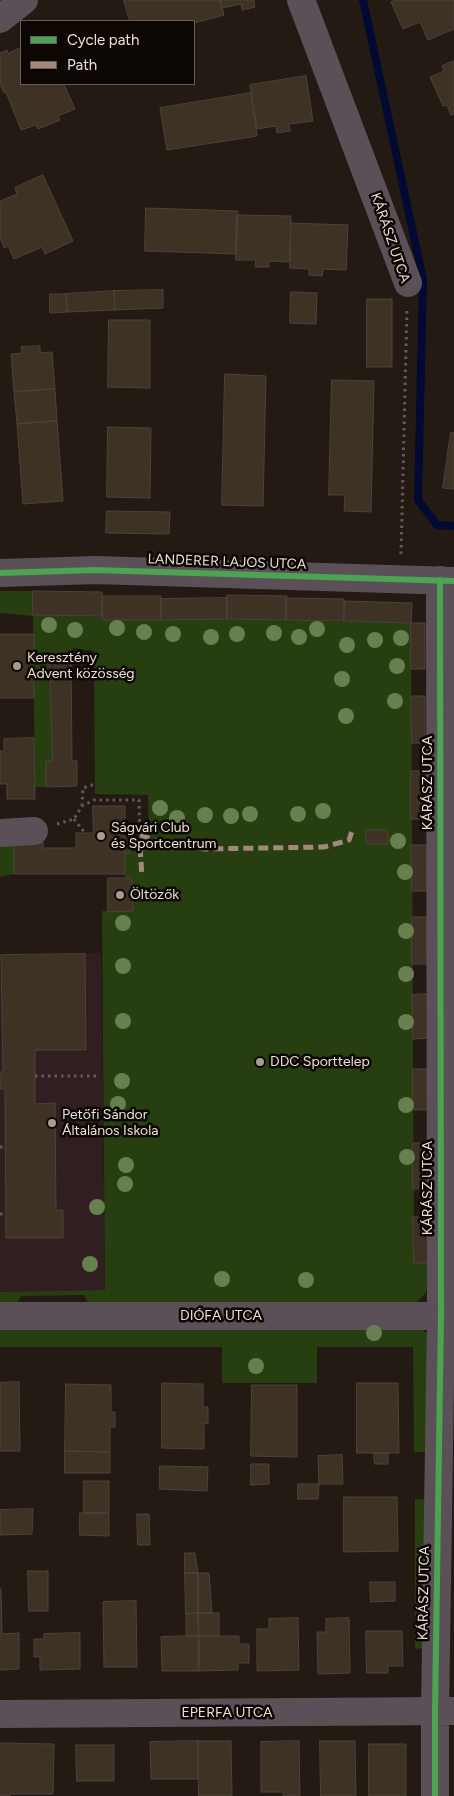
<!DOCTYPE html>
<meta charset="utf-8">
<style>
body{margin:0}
#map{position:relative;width:454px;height:1796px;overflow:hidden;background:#231b13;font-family:Figtree,sans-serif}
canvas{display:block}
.legend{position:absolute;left:20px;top:20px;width:175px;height:65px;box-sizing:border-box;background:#0d0703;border:1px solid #665e59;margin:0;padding:6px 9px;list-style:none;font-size:15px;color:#ece1d9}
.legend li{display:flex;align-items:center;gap:10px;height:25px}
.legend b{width:25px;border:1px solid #665e59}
</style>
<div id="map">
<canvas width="454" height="1796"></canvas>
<ul class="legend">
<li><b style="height:6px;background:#4ca352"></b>Cycle path</li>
<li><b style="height:6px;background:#a5887d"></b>Path</li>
</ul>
</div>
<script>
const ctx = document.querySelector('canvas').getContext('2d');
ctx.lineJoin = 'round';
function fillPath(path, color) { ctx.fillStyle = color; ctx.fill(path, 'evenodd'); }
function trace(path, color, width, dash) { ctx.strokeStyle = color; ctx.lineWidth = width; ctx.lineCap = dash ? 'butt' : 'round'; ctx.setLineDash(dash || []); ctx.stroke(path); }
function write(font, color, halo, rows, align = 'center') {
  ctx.font = font + ' Figtree,sans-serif'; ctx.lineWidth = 5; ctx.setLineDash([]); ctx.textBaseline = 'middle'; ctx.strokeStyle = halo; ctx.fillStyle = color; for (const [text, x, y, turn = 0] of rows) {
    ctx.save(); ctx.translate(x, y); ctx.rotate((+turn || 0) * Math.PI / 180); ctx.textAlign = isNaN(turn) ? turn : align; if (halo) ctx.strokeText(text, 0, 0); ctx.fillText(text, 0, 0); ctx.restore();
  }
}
const education = new Path2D(`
 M101,953L105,1291L0,1292V955Z`);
const green = new Path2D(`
 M0,591H33V615L411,623L414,1263H429C428,1281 432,1292 415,1303H88L84,1295L21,1296L17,1303H0V1292L105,1290L102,911H132V878H125V853H130V847L139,846L140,831L149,832L148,795L95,794L94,651L73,648L71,653H50L52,761H46V787H35L33,616L0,613Z
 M14,842V874L0,877V844Z
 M0,1327H418L428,1334V1452H414L413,1347H317V1383H222V1347H0Z
 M415,1499L427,1500L423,1648L415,1649Z`);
const stream = new Path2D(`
 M363,0L423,279L418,500L437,525L454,526`);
const building = new Path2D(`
 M124,0H220L224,15L194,23V21H130Z
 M220,0H255H254L255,7L242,10L241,4L222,8Z
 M396,0H454V29L428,40L420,22L403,29L391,2Z
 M21,48V84H64L75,109L58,116L60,120L38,129L36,125L21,130L6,92L4,93L0,84V53L7,50L8,53Z
 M454,61V114L451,115L447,105L443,106L430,77L444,71L442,66Z
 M306,76L313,121L289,124L290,131L277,133L276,126L257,129L250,85Z
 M251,93L257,136L167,150L160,108Z
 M43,175L73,241L45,254L42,247L14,259L8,246L4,248L0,238V201L17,194L15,188Z
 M146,208L238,211L236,254L145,251Z
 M237,215L291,216L290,262L269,261V267H255L256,260H236Z
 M291,223L348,225L346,270L323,269L322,276L309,275V269L290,268Z
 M163,290V308L115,310L114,291Z
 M114,291L115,310L67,312L66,294Z
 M291,292L317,293L316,324L290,323Z
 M50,294H66L67,312L50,313Z
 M367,299H392V367H367Z
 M109,320H150V388L108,387Z
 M40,346V353L52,352L55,389L14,392L11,354L22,353L21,347Z
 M225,374L266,376L263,506L222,505Z
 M332,380L374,381L371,512L344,511L345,495H329Z
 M55,389L57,421L17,424L14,392Z
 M57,421L63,501L23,504L17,424Z
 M108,427L151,428L150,498L107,497Z
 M451,432L454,433V489L443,488Z
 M107,511L170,512L169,534L106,533Z
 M33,591L102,592V616L33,615Z
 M227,595L287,596L286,620L227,619Z
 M103,596H161V620H103Z
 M227,598V619L161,620V599Z
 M286,598L344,599V621L286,620Z
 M345,601L412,603L411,623L344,621Z
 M411,623H425V669H411Z
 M0,634H34V698H0Z
 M50,653H71L72,761H77V786L46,787V761H52Z
 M411,696H425V743H412Z
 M34,738L35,799H7V784H0V751H4V739Z
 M411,771H426V819H411Z
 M93,806H125V874H14V842H43V848H76V833H93Z
 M366,830H388V844H367Z
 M125,840H130V853H125Z
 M411,845H426L427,891H412Z
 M108,878H132L133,911L108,912Z
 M412,917H426L427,964H412Z
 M85,954L86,1050H35V1104L55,1103L56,1210H63V1238H6L5,1089H0V1072H3L1,955Z
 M427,994L428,1038L413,1039L412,995Z
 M413,1069H427V1110H413Z
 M413,1143H428V1189H413Z
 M413,1217H428L429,1263H414Z
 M19,1382L20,1451H0V1383Z
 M162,1383L203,1384V1407H208V1424L204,1423V1449L162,1448Z
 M357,1383H398L399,1453H357Z
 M66,1384L111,1385V1412H115V1427H110V1452L65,1451Z
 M252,1385H297V1457L251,1456Z
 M65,1451L110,1452V1473H65Z
 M374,1453H388V1464H375Z
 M342,1455L343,1484H319L318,1456Z
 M251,1464H269V1484L251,1485Z
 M160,1466L208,1467L207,1491L160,1489Z
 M84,1481H109V1513H84Z
 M298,1484H319L318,1499H298Z
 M344,1497H397L398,1551L344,1552Z
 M33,1509L32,1534L0,1535V1510Z
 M80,1513H109V1536L80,1535Z
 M137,1514H149L150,1545H138Z
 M185,1553H195L198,1573H185Z
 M28,1571H48V1611H29Z
 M185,1573H198V1613L186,1614Z
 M198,1573H209L212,1613H198Z
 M370,1582H395V1601L371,1602Z
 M0,1589H1L2,1634L19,1633V1669L0,1670Z
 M136,1601L137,1667H104L103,1602Z
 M198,1613L199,1636H186V1614Z
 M198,1613H219V1636H199Z
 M298,1618L299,1670L257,1671V1629H269V1619Z
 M349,1618L350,1673L318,1674L317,1632H326V1619Z
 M366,1631H402L403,1666H388V1673H367Z
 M80,1633V1669L40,1670V1657H34V1639H44V1634Z
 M199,1636V1671H162L161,1637Z
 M199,1636H239V1644H249V1663H238V1670L199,1671Z
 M198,1741V1779H151L150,1742Z
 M198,1741H231L232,1796H199Z
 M299,1741L300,1796H283V1792H261V1742Z
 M320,1741H355L356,1796H321Z
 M0,1743L54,1744L53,1794H10V1796H0Z
 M369,1744H406V1796H369Z
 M76,1745H114V1781H77Z`);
const path = new Path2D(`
 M401,554L407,308
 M82,806L83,788L95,784
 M74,819L85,833
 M57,824L74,819L82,806L94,800H139L140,847H130
 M35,1076H97
 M0,1147H6
 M0,1214H6`);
const street = new Path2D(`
 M301,0L408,283
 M0,19L24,0
 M0,573L95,570L454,581
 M0,833L34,831
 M0,1316H441
 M0,1714L453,1711
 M435,1796V1711L441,1316L440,580`);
const quiet = new Path2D(`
 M140,835L157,841L204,849L324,847L349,840L353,828
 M140,847L142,877`);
const cycleway = new Path2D(`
 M0,573L95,570L454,581
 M435,1796V1711L441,1316L440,580`);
const trees = [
 [49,625],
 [117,628],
 [317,629],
 [75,630],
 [144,632],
 [274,633],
 [173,634],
 [237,634],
 [211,637],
 [299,637],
 [401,638],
 [375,640],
 [347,645],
 [397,666],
 [342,679],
 [395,701],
 [346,716],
 [160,808],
 [323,811],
 [250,814],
 [298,814],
 [205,815],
 [231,816],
 [177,818],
 [398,841],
 [405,872],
 [123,923],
 [406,931],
 [123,966],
 [406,974],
 [123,1021],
 [406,1022],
 [122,1081],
 [118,1104],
 [406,1105],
 [407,1157],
 [126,1165],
 [125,1184],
 [97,1207],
 [90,1264],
 [222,1279],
 [306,1280],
 [374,1333],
 [256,1366]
];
const markers = [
 [17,666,5,"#a69c94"],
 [101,836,5,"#a69c94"],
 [120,895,5,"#a69c94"],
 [260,1062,5,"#a69c94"],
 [52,1123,5,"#a69c94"]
];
const streetNames = [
 ["KÁRÁSZ UTCA",390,238,71],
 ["LANDERER LAJOS UTCA",227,562,2],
 ["KÁRÁSZ UTCA",428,783,-90],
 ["KÁRÁSZ UTCA",428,1188,-90],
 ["DIÓFA UTCA",221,1316],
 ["KÁRÁSZ UTCA",424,1593,-89],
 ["EPERFA UTCA",227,1713]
];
const poiNames = [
 ["Keresztény",27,658],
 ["Advent közösség",27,674],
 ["Ságvári Club",111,828],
 ["és Sportcentrum",111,844],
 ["Öltözők",130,895],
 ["DDC Sporttelep",270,1062],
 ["Petőfi Sándor",62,1115],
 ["Általános Iskola",62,1131]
];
fillPath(education, '#301e20');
fillPath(green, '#263e10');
trace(stream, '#030a31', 8);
fillPath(building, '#3e3225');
trace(building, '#4a433d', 1);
trace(path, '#63595c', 3, [2.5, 4]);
trace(street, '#5c5058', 28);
trace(quiet, '#a5887d', 5, [10, 5]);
trace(cycleway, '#4ca352', 6);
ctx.fillStyle = '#687f50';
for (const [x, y] of trees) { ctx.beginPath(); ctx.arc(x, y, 8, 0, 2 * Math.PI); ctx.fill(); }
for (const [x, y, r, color] of markers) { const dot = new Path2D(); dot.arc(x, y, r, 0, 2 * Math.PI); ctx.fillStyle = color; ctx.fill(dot); trace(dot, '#0d0703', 2); }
write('14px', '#ece1d9', '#0d0703', streetNames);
write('14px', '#ece1d9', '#0d0703', poiNames, 'left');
</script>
